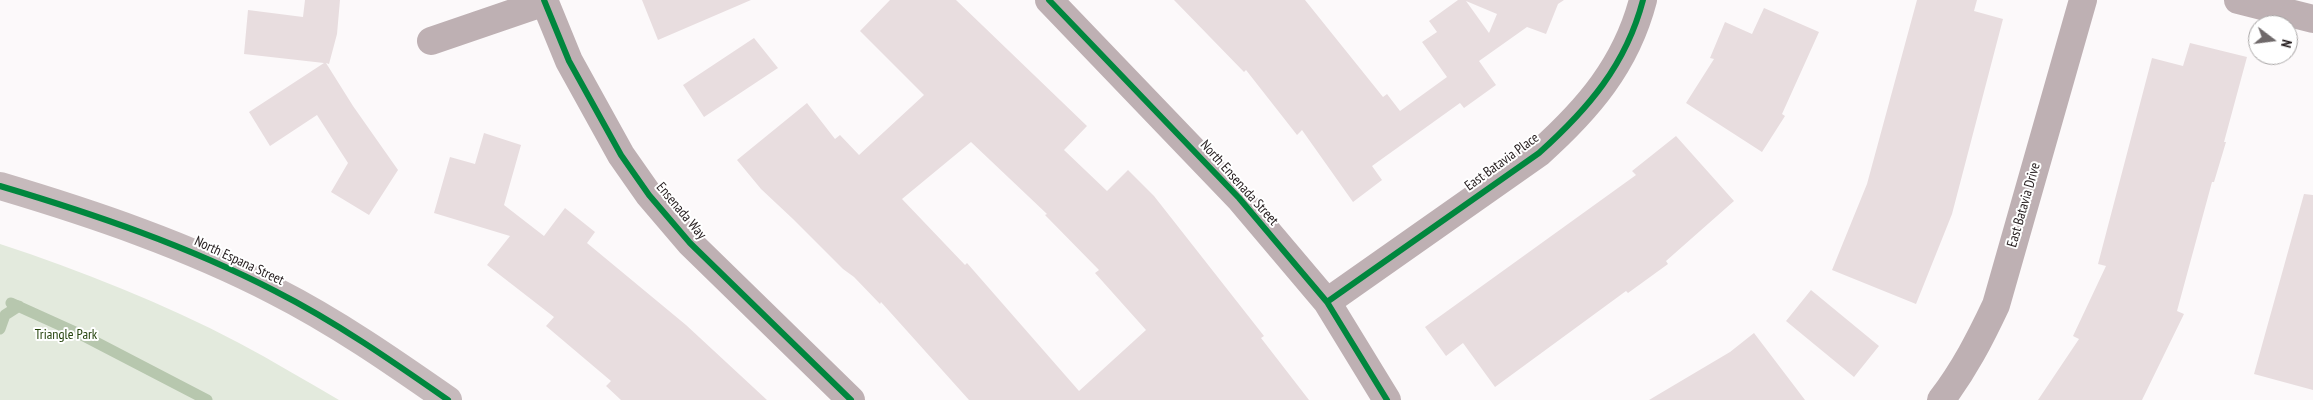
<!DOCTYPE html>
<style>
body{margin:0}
#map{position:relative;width:2313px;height:400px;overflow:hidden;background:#fcf9fa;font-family:"PT Sans Narrow",sans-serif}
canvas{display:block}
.north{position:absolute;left:2248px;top:15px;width:50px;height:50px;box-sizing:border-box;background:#fff;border:1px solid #a7a4a4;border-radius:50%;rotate:105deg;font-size:14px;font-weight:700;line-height:20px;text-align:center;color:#231b1c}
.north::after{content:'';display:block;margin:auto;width:18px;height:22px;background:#6f696a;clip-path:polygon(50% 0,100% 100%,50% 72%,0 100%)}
</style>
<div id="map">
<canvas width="2313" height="400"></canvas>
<div class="north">N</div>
</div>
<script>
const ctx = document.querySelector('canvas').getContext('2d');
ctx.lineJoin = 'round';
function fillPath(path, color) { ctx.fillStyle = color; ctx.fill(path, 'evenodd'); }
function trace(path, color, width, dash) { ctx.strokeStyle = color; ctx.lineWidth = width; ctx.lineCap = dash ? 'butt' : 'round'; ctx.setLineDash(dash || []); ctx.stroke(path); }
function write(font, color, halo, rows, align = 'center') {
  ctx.font = font + ' "PT Sans Narrow",sans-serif'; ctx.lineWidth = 4; ctx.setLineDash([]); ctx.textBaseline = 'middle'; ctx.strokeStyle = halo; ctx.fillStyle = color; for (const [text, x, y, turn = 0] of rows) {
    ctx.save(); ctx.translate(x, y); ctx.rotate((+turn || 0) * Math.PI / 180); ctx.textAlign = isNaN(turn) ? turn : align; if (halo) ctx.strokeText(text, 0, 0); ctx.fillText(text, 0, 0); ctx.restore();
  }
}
const green = new Path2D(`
 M0,244C82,271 163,303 239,343C273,361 306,381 339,400H0Z`);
const stream = new Path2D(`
 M11,303L84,336L207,400
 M0,329L5,315L19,306`);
const building = new Path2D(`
 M305,0H340L337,34L329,64L326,63L353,106L398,170L369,215L331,192L348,163L317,115L270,146L249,112L324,63L244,54L248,10L303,17Z
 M642,0H751L658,40Z
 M890,0H956L1087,126L1064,150L1107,191L1128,170L1154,196L1264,336L1261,338L1309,400H969L881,302L880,304L854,277L843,269L793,219L761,189L737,160L807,103L835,139L840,135L859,155L924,95L860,31ZM971,142L1047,214L1045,215L1099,270L1095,273L1146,330L1079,391L967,263L965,265L902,199Z
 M1174,0H1305L1383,97L1387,94L1400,111L1447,77L1422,42L1437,32L1429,21L1458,0H1564L1558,4L1546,34L1527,27L1479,61L1496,85L1464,108L1460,103L1372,166L1382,180L1353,202L1302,130L1297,135L1246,70L1244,72ZM1466,1L1497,14L1489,33Z
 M1917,0H1977L1974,11L2003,19L1952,214L1916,304L1832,270L1867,184Z
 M1764,8L1819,32L1782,114L1785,116L1762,152L1686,103L1714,59L1710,58L1725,22L1752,34Z
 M754,38L778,68L704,117L683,85Z
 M2190,43L2247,57L2224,142H2226L2214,182H2212L2177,311L2184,314L2142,400H2038L2079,339L2073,336L2106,266L2098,264L2152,58L2183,66Z
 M484,133L521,145L504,205L544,236L565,208L595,232L587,243L686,325L767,400H621L606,386L611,381L546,326L554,317L487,265L510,236L434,213L450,157L475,164Z
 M1676,136L1734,201L1666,261L1668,264L1628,293L1626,291L1495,387L1463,343L1446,356L1425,327L1636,175L1632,171Z
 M2304,194L2313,195V390L2254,374Z
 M1811,290L1879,346L1854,377L1786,321Z
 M1754,333L1805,400H1649L1730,352Z`);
const street = new Path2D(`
 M544,0L569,61L621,155L649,195L690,243L851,400
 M1049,0L1239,198L1327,302L1387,400
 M2238,0L2313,19
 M431,41L545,2
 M1327,302L1539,153C1588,109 1626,65 1643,0
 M1941,400C1964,370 1980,339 1996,305L2083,0`);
const secondary = new Path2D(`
 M0,186C94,214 188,246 275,291C336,322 392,361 448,400`);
const cycleway = new Path2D(`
 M544,0L569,61L621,155L649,195L690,243L851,400
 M1049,0L1239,198L1327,302L1387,400
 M0,186C94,214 188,246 275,291C336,322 392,361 448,400
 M1327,302L1539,153C1588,109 1626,65 1643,0`);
const streetNames = [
 ["East Batavia Place",1502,162,-36],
 ["North Ensenada Street",1239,183,48],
 ["East Batavia Drive",2024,205,-74],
 ["Ensenada Way",681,211,50],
 ["North Espana Street",239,261,25]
];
const parkNames = [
 ["Triangle Park",66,335]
];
fillPath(green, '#e3eadd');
trace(stream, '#b7c7ae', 11);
fillPath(building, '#e8dddf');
trace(street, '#beb0b3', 28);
trace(secondary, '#c6babc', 28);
trace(cycleway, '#00873e', 6);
write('14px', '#231b1c', '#fff', streetNames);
write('14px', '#26440d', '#fff', parkNames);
</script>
